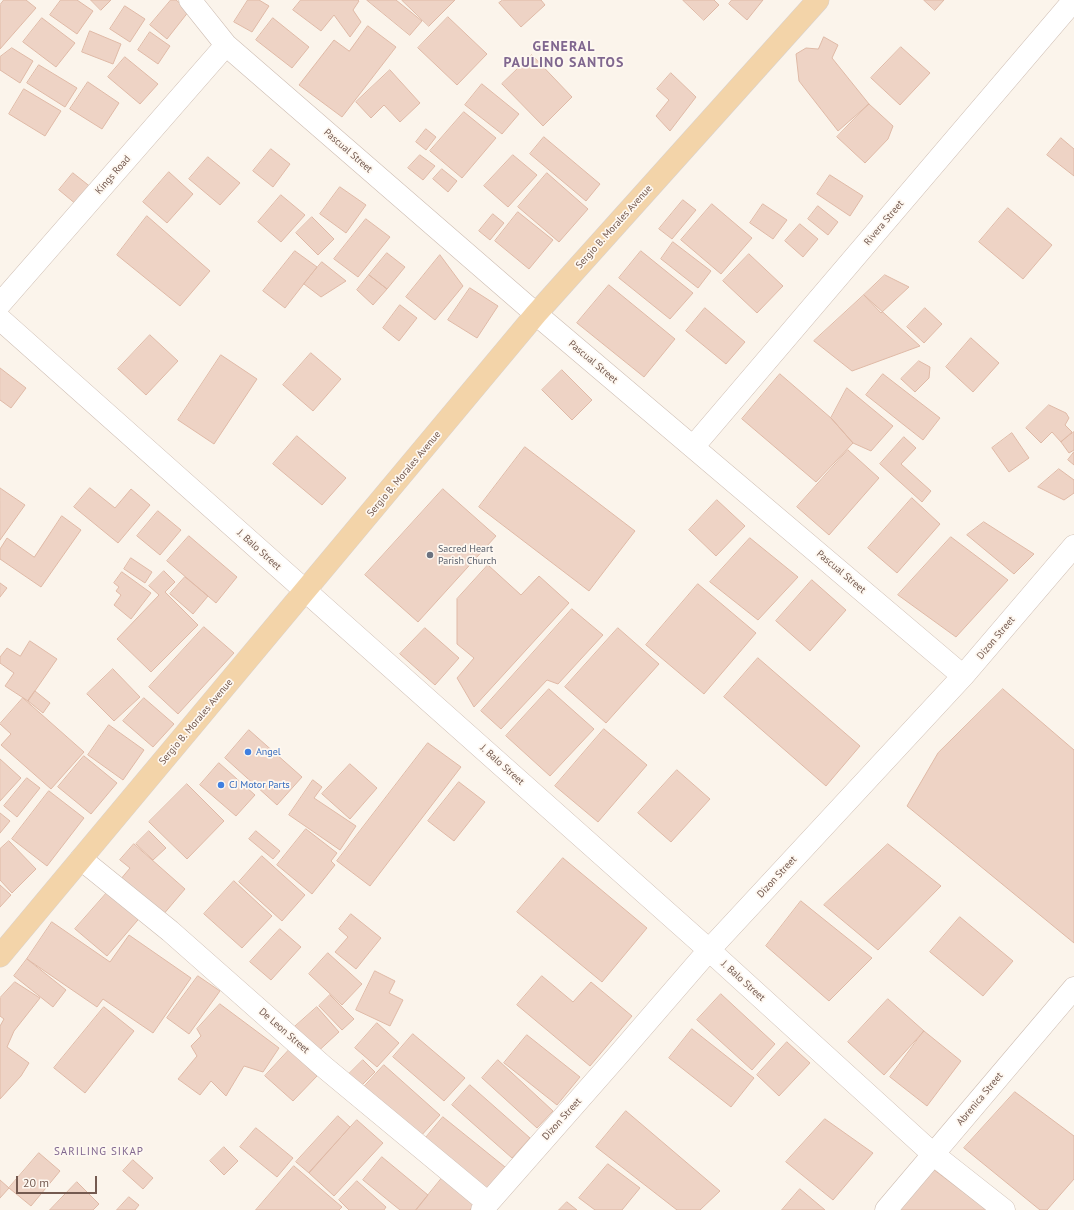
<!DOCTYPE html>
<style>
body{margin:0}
#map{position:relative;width:1074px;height:1210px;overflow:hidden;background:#fbf4eb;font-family:"PT Sans",sans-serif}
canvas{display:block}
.scale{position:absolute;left:16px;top:1176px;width:81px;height:18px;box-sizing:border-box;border:2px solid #745a50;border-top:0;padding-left:5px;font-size:12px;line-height:14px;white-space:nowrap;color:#745a50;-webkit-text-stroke:3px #fef8f1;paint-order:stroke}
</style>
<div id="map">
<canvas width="1074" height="1210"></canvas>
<div class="scale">20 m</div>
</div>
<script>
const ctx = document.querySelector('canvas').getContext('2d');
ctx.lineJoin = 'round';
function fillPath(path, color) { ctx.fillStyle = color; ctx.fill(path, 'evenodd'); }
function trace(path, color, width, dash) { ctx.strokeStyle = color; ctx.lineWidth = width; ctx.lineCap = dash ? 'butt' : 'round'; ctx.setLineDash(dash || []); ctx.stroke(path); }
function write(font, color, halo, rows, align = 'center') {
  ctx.font = font + ' "PT Sans",sans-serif'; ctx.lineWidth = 3.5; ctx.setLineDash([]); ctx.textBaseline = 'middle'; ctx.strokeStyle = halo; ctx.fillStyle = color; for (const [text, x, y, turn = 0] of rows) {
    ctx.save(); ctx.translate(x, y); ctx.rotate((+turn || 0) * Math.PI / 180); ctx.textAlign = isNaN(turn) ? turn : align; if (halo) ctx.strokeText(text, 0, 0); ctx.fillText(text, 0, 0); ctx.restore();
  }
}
const building = new Path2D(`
 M4,0H26L36,8L0,49V5Z
 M61,0H77L93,11L77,34L50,15Z
 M91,0H111L101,10Z
 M171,0H176L189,11L167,39L150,25Z
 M248,0H259L269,6L252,32L234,22Z
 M301,0H358L359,1L353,10L361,22L350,37L334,15L321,31L293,10Z
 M367,0H396L422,21L410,35Z
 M402,0H455L429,26Z
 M503,0H541L545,5L521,27L499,3Z
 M683,0H714L719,5L704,20Z
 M732,0H763L747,20L729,4Z
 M924,0H944L935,10Z
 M125,6L145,19L130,42L110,29Z
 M448,17L487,54L457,85L418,48Z
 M42,18L75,43L56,67L23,42Z
 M273,18L309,47L292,68L256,40Z
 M368,26L396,47L342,117L299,85L334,40L349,51Z
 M90,31L121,44L113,64L82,52Z
 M150,32L170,46L158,64L138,50Z
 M824,37L838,45L832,58L869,104L838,131L799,81L796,54L806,48L818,49Z
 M901,47L930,73L900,105L871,78Z
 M12,48L33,61L20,83L0,70V57Z
 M532,55L572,97L543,126L502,84Z
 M125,57L158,84L140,104L108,77Z
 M39,65L77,88L65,107L27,83Z
 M390,70L420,103L400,122L384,105L371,118L356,102Z
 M671,73L696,97L670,131L656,116L669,100L657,89Z
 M88,82L119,103L102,129L70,109Z
 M482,84L519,114L502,134L465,105Z
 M24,89L61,111L45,136L9,114Z
 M869,104L893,126L888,139L865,163L837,137Z
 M464,112L496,138L462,178L430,151Z
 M426,129L436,137L426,150L416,142Z
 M544,137L600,184L586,201L530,154Z
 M1061,138L1074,149V176L1047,155Z
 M271,149L290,164L273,187L253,171Z
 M420,155L435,166L423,180L408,168Z
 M513,155L537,175L508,207L484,186Z
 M208,157L240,183L220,205L189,179Z
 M442,169L457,181L448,192L433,179Z
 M169,172L193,194L167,223L143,202Z
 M73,173L92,188L77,205L59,190Z
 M547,173L588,209L559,242L518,207Z
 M830,175L863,196L850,216L817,194Z
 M340,187L366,205L346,233L320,214Z
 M281,195L305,215L281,242L258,222Z
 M683,200L696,210L672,239L659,229Z
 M712,204L752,238L721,274L681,240Z
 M763,204L787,220L773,239L750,223Z
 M818,206L838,222L828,235L808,219Z
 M1008,208L1052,245L1023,279L979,242Z
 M518,212L553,240L529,269L495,241Z
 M493,214L504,223L490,240L479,231Z
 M147,216L210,271L180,306L117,255Z
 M312,217L334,239L318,255L296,233Z
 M366,219L390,237L358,277L334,259Z
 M800,224L818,239L803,257L785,241Z
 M673,242L711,271L698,288L661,259Z
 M295,251L317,267L285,308L263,291Z
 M641,251L693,293L670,319L619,278Z
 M387,253L405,267L387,289L369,275Z
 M749,254L783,286L757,313L723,281Z
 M440,255L463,286L435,320L406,297Z
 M322,262L346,281L321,297L304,284Z
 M369,275L387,289L373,305L357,290Z
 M885,275L909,287L881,313L864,295Z
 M609,285L675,339L644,377L577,323Z
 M470,288L498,306L477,338L448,320Z
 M864,295L920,346L852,371L814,341Z
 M400,305L417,318L399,341L383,328Z
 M705,308L745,342L726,364L686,331Z
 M925,308L942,324L924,343L907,327Z
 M150,335L178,361L146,395L118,369Z
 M971,338L999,363L973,392L946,367Z
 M311,353L341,379L313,411L283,385Z
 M221,355L257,379L214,444L178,420Z
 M919,361L930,367L929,378L915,392L901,379Z
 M0,368L26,388L11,408L0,400Z
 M562,370L592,400L572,420L542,390Z
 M780,374L831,418L853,443L816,482L742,419Z
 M883,374L940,418L923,440L866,395Z
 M847,388L893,426L871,451L853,443L831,418Z
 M1049,405L1066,413L1069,418L1065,425L1072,432L1061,442L1052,432L1041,443L1026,428Z
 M1074,432V450L1069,453L1061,442Z
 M1012,433L1029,458L1009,472L992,448Z
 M297,436L346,478L322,505L273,464Z
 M904,437L916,448L901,464L931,491L922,502L880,464Z
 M525,447L635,531L589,591L479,507Z
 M848,450L879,478L829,535L797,507Z
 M1074,452V465L1068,460Z
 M1059,469L1074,480V493L1064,500L1038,487Z
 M0,488L25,505L0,540Z
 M90,488L115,508L131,489L150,505L118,543L74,507Z
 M443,489L496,536L418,622L365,575Z
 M912,498L940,524L897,573L868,548Z
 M717,500L745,526L716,556L689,530Z
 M158,511L181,530L160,555L137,536Z
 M62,516L81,530L41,587L0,559V549L7,538L34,557Z
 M984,522L1034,554L1014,574L967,535Z
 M189,536L237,577L216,603L167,561Z
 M951,537L1008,580L956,637L898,595Z
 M750,538L798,577L758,620L710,582Z
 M131,558L152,572L145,583L124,569Z
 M488,565L521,595L539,576L569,603L474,707L457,678L474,658L457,644V599Z
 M164,571L175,582L165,592L198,625L151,672L117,639L159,595L149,586Z
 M122,572L151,593L131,619L114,605L121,595L116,591L119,587L114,583Z
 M185,577L208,596L193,614L170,594Z
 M812,580L846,610L810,651L776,621Z
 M0,583L7,588L0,597Z
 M698,584L756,633L704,694L646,645Z
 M572,609L603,635L558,684L547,680L501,729L481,711Z
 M204,627L234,653L178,714L149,687Z
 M425,628L459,658L435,685L400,654Z
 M618,628L659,664L606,723L565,687Z
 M30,641L57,659L28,701L5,686L14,673L0,663V657L7,648L20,656Z
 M758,658L860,746L826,786L724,697Z
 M113,669L140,697L114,721L87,694Z
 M549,689L594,729L550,776L506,736Z
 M1003,689L1074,750V943L907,806L938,753Z
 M35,691L50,703L43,713L28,701Z
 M23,698L84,752L51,789L1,745L11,734L0,724Z
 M144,698L174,724L153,747L123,721Z
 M109,725L144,750L123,780L88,755Z
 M604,729L647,765L598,822L555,786Z
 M249,730L302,777L277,805L225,758Z
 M428,743L461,767L370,886L337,861Z
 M84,756L117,783L91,814L58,787Z
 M0,759L21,778L0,801Z
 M219,763L255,795L236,816L200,785Z
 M350,764L377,788L350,819L322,794Z
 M677,770L710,799L671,842L638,813Z
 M27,778L40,788L17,817L4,806Z
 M313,780L322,787L314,798L356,826L340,850L289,815Z
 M459,782L485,802L454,841L428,821Z
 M187,784L224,821L187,859L149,822Z
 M49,791L84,818L47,866L12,839Z
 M0,813L10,821L0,833Z
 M306,829L337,853L331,861L335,865L312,894L277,865Z
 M149,831L166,848L153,860L136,844Z
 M256,831L280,851L273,859L249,839Z
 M9,841L36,869L12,893L0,880V849Z
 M134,844L185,889L162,916L120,880L130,868L120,860Z
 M888,844L941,886L878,950L824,905Z
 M262,856L305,895L282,921L239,882Z
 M563,858L647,928L602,982L517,912Z
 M234,881L272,916L242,948L204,914Z
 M0,885L11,895L0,907Z
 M112,887L143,914L107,956L75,929Z
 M801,901L872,958L829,1001L766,946Z
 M351,914L381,938L356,969L335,952L348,937L339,929Z
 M960,917L1013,961L983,996L930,952Z
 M52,922L110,962L129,935L191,978L153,1033L103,999L97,1007L27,959Z
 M280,929L301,947L271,980L250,962Z
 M328,953L362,984L342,1005L309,974Z
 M27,959L66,990L53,1007L14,976Z
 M375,971L395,981L389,993L403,1000L390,1026L356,1010Z
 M198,976L220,991L189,1034L167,1018Z
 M542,976L573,1002L591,982L632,1016L590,1066L517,1005Z
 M15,982L40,998L14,1031L7,1047L29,1063L21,1076L0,1099V1026L4,1019L0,1016V998Z
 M721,994L775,1044L752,1070L697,1020Z
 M330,995L354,1019L342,1030L319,1006Z
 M888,999L924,1031L884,1075L848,1042Z
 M220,1004L279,1048L263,1072L244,1066L226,1096L211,1081L200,1095L178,1079L197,1056L191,1046L201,1036L197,1029Z
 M104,1007L134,1031L85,1093L54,1068Z
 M317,1007L339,1032L313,1056L290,1031Z
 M377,1023L399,1043L377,1067L355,1048Z
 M692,1029L754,1078L731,1107L669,1058Z
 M924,1031L961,1061L927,1106L890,1077Z
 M413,1034L465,1078L444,1101L393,1057Z
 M527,1035L580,1077L557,1105L504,1063Z
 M787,1042L810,1063L779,1096L757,1075Z
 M289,1050L317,1076L293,1101L265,1076Z
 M363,1060L375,1072L357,1090L345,1078Z
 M498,1060L553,1111L537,1128L482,1078Z
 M384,1065L440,1115L419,1138L363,1088Z
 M470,1085L530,1138L512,1158L452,1105Z
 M1015,1092L1074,1136V1179L1047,1210H1040L964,1148Z
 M626,1111L720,1191L700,1210H677L596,1147Z
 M338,1116L350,1127L309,1173L296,1162Z
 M443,1117L505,1167L485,1191L424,1140Z
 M825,1119L873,1153L833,1200L786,1162Z
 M357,1120L383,1143L334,1196L309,1173Z
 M256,1128L293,1158L277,1177L240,1147Z
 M224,1147L238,1161L224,1175L210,1161Z
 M39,1153L60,1171L31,1206L9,1188Z
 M382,1157L428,1195L416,1210H400L363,1180Z
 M133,1160L153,1178L143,1189L123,1171Z
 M608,1164L640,1188L622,1210H595L579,1198Z
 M294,1166L342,1207L339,1210H256Z
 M929,1166L987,1210H895Z
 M442,1178L475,1204L470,1210H416Z
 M0,1180L9,1188L0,1198Z
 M357,1181L386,1207L384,1210H349L339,1200Z
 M77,1182L99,1204L93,1210H50Z
 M800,1189L825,1210H782Z
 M129,1197L139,1205L135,1210H117Z
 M567,1202L577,1210H559Z`);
const minor = new Path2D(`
 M190,0L226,45L536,314L963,676
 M0,304L226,45
 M0,319L709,950L933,1154L1004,1210
 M693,447L1074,0
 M81,859L170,931L324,1067L488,1203
 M482,1210L620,1053L709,950L963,676L1074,546
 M886,1210L1074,988`);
const major = new Path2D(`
 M0,956L536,314L818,0`);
const markers = [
 [430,555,4,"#6b7280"],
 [248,752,4,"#3f7fe0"],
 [221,785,4,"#3f7fe0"]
];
const streetNames = [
 ["Pascual Street",348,151,41],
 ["Kings Road",113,175,-49],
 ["Rivera Street",884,223,-50],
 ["Sergio B. Morales Avenue",614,227,-48],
 ["Pascual Street",593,362,40],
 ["Sergio B. Morales Avenue",404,474,-50],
 ["J. Balo Street",259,550,42],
 ["Pascual Street",841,572,40],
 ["Dizon Street",996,638,-50],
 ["Sergio B. Morales Avenue",196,722,-50],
 ["J. Balo Street",502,765,42],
 ["Dizon Street",777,877,-47],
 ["J. Balo Street",743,981,42],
 ["De Leon Street",284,1031,41],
 ["Abrenica Street",980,1099,-50],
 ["Dizon Street",562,1119,-48]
];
const worshipNames = [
 ["Sacred Heart",438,549],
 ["Parish Church",438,561]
];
const shopNames = [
 ["Angel",256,752],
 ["CJ Motor Parts",229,785]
];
const neighbourhoodNames = [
 ["SARILING SIKAP",99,1152]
];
const districtNames = [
 ["GENERAL",564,47],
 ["PAULINO SANTOS",564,63]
];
fillPath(building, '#eed3c5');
trace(building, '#dfb9a6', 1);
trace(minor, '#cdbcb1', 23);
trace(major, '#d8d1ce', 23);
trace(minor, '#fff', 22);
trace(major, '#f3d4a9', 22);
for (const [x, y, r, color] of markers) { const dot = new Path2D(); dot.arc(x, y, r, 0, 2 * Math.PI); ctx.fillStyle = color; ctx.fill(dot); trace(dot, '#fef8f1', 1.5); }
write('10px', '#745a50', '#fef8f1', streetNames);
write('10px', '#5b616d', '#fef8f1', worshipNames, 'left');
write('10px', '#366cbe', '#fef8f1', shopNames, 'left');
ctx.letterSpacing = '1px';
write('11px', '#80678f', '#fef8f1', neighbourhoodNames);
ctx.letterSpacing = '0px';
ctx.letterSpacing = '1px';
write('bold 14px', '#80678f', '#fef8f1', districtNames);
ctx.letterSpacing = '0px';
</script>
